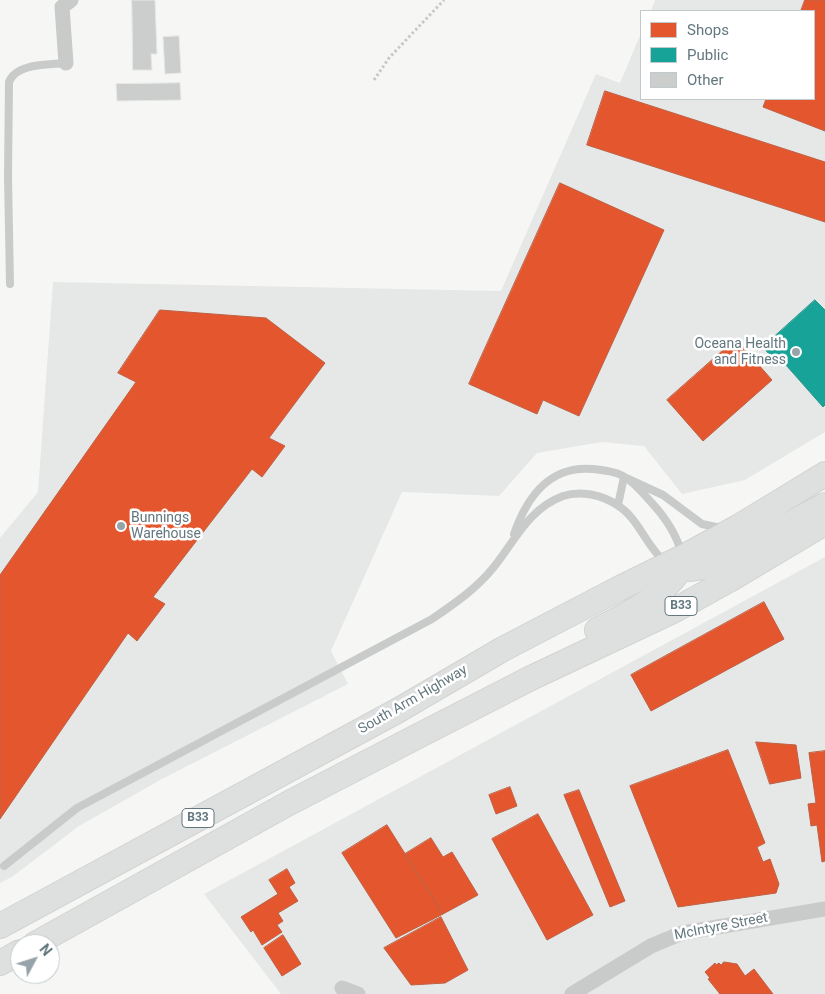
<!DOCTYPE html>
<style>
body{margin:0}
#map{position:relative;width:825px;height:994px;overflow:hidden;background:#f6f6f5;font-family:Roboto,sans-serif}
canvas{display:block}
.legend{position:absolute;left:640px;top:10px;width:175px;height:90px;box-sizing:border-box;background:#fff;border:1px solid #c1c9cc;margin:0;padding:6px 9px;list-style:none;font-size:15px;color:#63777f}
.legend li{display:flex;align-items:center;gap:10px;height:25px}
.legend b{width:25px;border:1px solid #c1c9cc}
.north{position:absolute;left:10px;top:934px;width:50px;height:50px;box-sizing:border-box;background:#fff;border:1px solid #c1c9cc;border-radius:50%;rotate:50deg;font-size:14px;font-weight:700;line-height:20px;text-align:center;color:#63777f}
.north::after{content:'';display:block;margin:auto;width:18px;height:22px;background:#96a3a8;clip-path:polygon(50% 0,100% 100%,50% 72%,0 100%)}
</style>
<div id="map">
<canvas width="825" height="994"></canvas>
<ul class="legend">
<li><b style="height:14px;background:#e4572e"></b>Shops</li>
<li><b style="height:14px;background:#17a398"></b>Public</li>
<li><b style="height:14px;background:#cccece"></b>Other</li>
</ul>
<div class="north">N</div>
</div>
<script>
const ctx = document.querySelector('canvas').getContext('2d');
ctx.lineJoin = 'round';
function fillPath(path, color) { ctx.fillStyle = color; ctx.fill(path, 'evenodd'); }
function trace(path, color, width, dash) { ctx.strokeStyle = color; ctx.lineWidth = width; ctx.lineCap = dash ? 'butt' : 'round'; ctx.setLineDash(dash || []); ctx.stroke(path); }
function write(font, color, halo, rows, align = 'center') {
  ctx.font = font + ' Roboto,sans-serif'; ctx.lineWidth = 5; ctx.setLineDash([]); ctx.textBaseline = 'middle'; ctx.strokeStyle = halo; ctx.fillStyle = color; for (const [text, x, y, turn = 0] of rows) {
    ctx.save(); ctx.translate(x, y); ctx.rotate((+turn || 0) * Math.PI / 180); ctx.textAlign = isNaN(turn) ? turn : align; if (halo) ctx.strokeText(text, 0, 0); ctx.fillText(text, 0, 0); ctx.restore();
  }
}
const built = new Path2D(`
 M655,0H825V432L745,480L682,494L644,446L602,442L537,453L499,496L402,492L331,651L348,684L162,779L79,826L12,877L0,883V538L38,492L53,282L501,291L596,74L620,83L641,33V99H814V11H651Z
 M825,557V994H281L204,894Z`);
const shops = new Path2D(`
 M805,0H825V131L763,107L766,99H814V11H801Z
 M605,91L825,162V222L587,145Z
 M560,183L664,230L579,416L543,400L537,414L469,384Z
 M160,310L266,318L325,363L269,438L285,446L262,477L252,469L153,597L165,604L137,641L128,633L0,819V575L136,382L118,373Z
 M736,339L772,380L703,441L667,400Z
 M764,602L784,639L651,711L631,675Z
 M756,742L796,745L801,778L770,784Z
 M728,750L765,843L757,847L763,862L770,859L779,884L776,893L678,907L630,786Z
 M825,751V861L822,862L817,825L811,826L808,804L816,803L809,753Z
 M510,787L517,806L496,814L489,795Z
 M579,790L625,901L610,907L564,795Z
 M538,814L593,915L547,940L492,839Z
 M387,825L443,914L396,938L342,853Z
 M431,838L443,857L452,852L478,895L443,914L405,854Z
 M287,869L295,883L289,887L298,901L278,913L283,921L277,925L282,932L262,945L253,930L251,932L241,917L278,894L269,880Z
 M441,917L468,970L445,983L411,985L384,948Z
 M283,935L301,964L282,976L264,948Z
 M724,962L737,964L745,976L754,969L773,994H720L708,979L710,978L705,972L715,963L716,965L719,963L721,965Z`);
const public = new Path2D(`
 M815,300L825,310V405L823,407L778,356L774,360L763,347Z`);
const building = new Path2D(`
 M132,0H155L157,54H151L152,70H133Z
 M179,36L181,73L165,74L163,37Z
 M180,83L181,100L117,101L116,84Z`);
const path = new Path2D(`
 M374,80L389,58L444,0`);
const lane = new Path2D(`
 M10,284L8,177L9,82C16,63 49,65 66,63
 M618,505L624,477L663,495L702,524L721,528
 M514,534C527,497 549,465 593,469C603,470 614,471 623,476C634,482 643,493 651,502C665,517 677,535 682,555
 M4,866L77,808L432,619C454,604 476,589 493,568C515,541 528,509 563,496C581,490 602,495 617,505C639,518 646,547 666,563`);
const street = new Path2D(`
 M66,63L62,7L71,0
 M342,988L358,994
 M572,994L651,946L682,933L825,909`);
const primary = new Path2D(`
 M668,564L691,569L711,566L825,505
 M597,630C624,616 650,604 671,581C677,574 683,568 683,557
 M0,926L397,711L503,649L618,589L683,557L738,527L825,474
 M35,944L289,803L422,734L531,678L675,610L729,580L825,523
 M0,963L20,952`);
const markers = [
 [796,352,5,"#96a3a8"],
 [121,526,5,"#96a3a8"]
];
const shields = [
 [681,606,32],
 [198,818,32]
];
const shieldNames = [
 ["B33",681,606],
 ["B33",198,818]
];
const poiNames = [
 ["Oceana Health",786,344],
 ["and Fitness",786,360],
 ["Bunnings",131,518,"left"],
 ["Warehouse",131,534,"left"]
];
const streetNames = [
 ["South Arm Highway",413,700,-30],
 ["McIntyre Street",721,927,-11]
];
fillPath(built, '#e6e8e7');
fillPath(shops, '#e4572e');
trace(shops, '#bd6146', 1);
fillPath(public, '#17a398');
trace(public, '#2e9690', 1);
fillPath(building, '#cccece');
trace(building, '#e6e6e5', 1);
trace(primary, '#d2d3d3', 26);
trace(path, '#c7c8c9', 3, [2.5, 2.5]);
trace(lane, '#c9cbcb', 8);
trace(street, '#c9cbcb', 15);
trace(primary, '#dedfdf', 24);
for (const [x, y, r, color] of markers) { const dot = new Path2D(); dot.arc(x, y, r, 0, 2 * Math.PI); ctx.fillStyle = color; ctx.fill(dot); trace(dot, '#fff', 2); }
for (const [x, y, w] of shields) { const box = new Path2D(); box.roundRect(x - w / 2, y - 9.5, w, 19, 4); ctx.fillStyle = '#fff'; ctx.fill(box); trace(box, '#63777f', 1); }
write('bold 12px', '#63777f', null, shieldNames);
write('14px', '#63777f', '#fff', poiNames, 'right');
write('14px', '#63777f', '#fff', streetNames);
</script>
